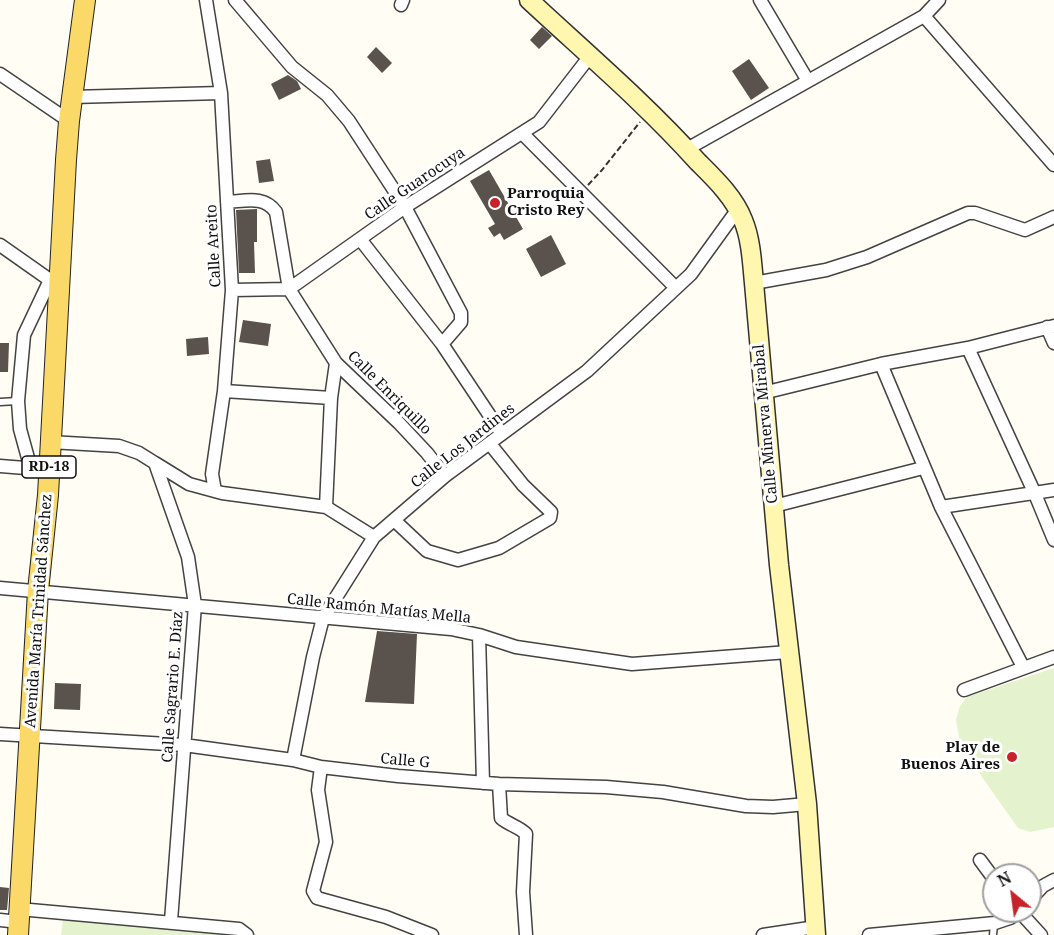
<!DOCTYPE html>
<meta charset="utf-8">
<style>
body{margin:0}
#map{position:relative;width:1054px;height:935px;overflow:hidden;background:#fffdf4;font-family:"Noto Serif",serif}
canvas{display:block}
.north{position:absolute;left:982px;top:863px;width:60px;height:60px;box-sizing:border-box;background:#fff;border:2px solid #9f9f9f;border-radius:50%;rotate:331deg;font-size:16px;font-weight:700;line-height:24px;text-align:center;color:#101010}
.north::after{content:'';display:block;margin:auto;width:21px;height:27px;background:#c5242a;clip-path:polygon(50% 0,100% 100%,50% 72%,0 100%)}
</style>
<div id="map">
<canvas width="1054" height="935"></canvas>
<div class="north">N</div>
</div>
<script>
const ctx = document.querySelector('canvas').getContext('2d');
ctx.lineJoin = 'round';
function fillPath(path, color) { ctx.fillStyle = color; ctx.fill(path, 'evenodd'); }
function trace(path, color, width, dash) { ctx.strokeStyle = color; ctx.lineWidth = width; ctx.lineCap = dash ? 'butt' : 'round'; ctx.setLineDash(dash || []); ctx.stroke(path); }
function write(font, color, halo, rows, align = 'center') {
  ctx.font = font + ' "Noto Serif",serif'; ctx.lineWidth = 6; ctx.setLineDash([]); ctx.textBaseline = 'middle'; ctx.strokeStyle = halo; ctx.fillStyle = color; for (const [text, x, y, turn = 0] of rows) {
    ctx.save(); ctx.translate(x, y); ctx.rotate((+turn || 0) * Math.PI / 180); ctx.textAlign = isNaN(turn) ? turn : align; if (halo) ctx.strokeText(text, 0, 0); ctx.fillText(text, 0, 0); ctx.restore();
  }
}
const pitch = new Path2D(`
 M1054,668V827L1030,832L1018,828L982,777L959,737L956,720L960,706L967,697Z
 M63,918L227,932L236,935H61Z`);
const building = new Path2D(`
 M542,27L552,36L539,49L530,40Z
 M376,47L392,63L382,73L367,57Z
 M749,59L769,88L751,100L732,71Z
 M288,75L297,81L301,89L279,100L271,84Z
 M270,159L274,181L259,183L256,161Z
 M489,170L523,229L504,240L500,233L494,237L488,228L495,224L470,181Z
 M257,209V242H254L255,273H239L236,210Z
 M551,235L566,264L541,277L526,249Z
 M243,320L271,324L268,346L239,342Z
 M208,337L209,354L187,356L186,339Z
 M0,343H9L8,372H0Z
 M377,631L417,634L414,704L365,702Z
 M55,683L81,684L80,710L54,709Z
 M0,887L9,888L7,910H0Z`);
const path = new Path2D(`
 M588,185L602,170L640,122`);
const lane = new Path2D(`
 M0,402L18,401
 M993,935L994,924`);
const street = new Path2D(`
 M206,0L221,93L232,290L224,391L212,474L215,491
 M235,0L292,67L327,95L349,121L405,207L461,313V322L442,344
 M760,0L808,81
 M401,5L403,0
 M924,16L1054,165
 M0,74L69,121
 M72,97L221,93
 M522,133L676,288
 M687,149L924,16L939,0
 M227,202C246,201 264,195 276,212L289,289L336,363L399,423L427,453L445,476
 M360,239L442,344L502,434
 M0,245L57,285
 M754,283L826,270L867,257L968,213H975L1025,230L1054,217
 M232,290L289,289L405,207L539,122L590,56
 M1047,327L1054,343
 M968,348L1035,494L1054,540
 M881,364L941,507L1023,667
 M224,391L331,398
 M763,393L881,364L968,348L1054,326
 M50,442L119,446L139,453L155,463L188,557L195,605L171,921
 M155,463L189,484L222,493L326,507L374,537
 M0,466L38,469
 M31,469L20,429L18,401L24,335L50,280
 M774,506L923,468
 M326,507L331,398L336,363
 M941,507L1054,490
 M394,520L427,551L458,560L499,548L550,518L551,512L523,485L490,444
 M0,588L451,629L479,635L516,647L632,664L788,652
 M479,635L483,783
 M964,690L1054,657
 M0,734L184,745L293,760L321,767L398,776L499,784L606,787L663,792L746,806L773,807L807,804
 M293,760L313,657L323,618L374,537L445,476L587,371L691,274L738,209
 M321,767L318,790L326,842L313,891L317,898L386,917L432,935
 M499,784L501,818C509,825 520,827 526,834L523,892L526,935
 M980,860L994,879
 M1030,900L1043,886L1054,880
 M19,909L239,929L247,935
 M1019,911L1041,935
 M0,920L19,922
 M763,935L816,927
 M869,935L995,923L1010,918L1020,911`);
const secondary = new Path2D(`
 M529,0C586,53 646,104 698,162C715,179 734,197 743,220C751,239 752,262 754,283L779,565L807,804L816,935`);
const primary = new Path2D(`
 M18,935L38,591L48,495L66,160L69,121L85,0`);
const markers = [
 [495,203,6,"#c5242a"],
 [1012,757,6,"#c5242a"]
];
const shields = [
 [49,467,54]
];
const shieldNames = [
 ["RD-18",49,467]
];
const streetNames = [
 ["Calle Guarocuya",415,184,-34],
 ["Calle Areito",214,246,-93],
 ["Calle Enriquillo",389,393,45],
 ["Calle Minerva Mirabal",766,424,-95],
 ["Calle Los Jardines",463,446,-38],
 ["Calle Ramón Matías Mella",379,609,6],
 ["Avenida María Trinidad Sánchez",39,611,-86],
 ["Calle Sagrario E. Díaz",173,687,-86],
 ["Calle G",405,761,5]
];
const poiNames = [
 ["Parroquia",507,194],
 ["Cristo Rey",507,211],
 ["Play de",1000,748,"right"],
 ["Buenos Aires",1000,765,"right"]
];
fillPath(pitch, '#e5f2ce');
fillPath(building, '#5a524c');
trace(lane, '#434343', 9);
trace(street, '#434343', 15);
trace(secondary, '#323232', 21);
trace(primary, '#212121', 22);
trace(path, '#323232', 2, [6, 3]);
trace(lane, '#fff', 6);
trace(street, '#fff', 12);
trace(secondary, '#fff7af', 18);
trace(primary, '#fad969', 20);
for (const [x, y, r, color] of markers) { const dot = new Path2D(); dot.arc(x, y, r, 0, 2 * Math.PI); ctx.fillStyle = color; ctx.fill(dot); trace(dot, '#fff', 2); }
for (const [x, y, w] of shields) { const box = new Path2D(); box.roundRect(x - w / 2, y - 11, w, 22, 4.5); ctx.fillStyle = '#fff'; ctx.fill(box); trace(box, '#101010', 1.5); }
write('bold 14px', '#101010', null, shieldNames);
write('15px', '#101010', '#fff', streetNames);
write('bold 15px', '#101010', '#fff', poiNames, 'left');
</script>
